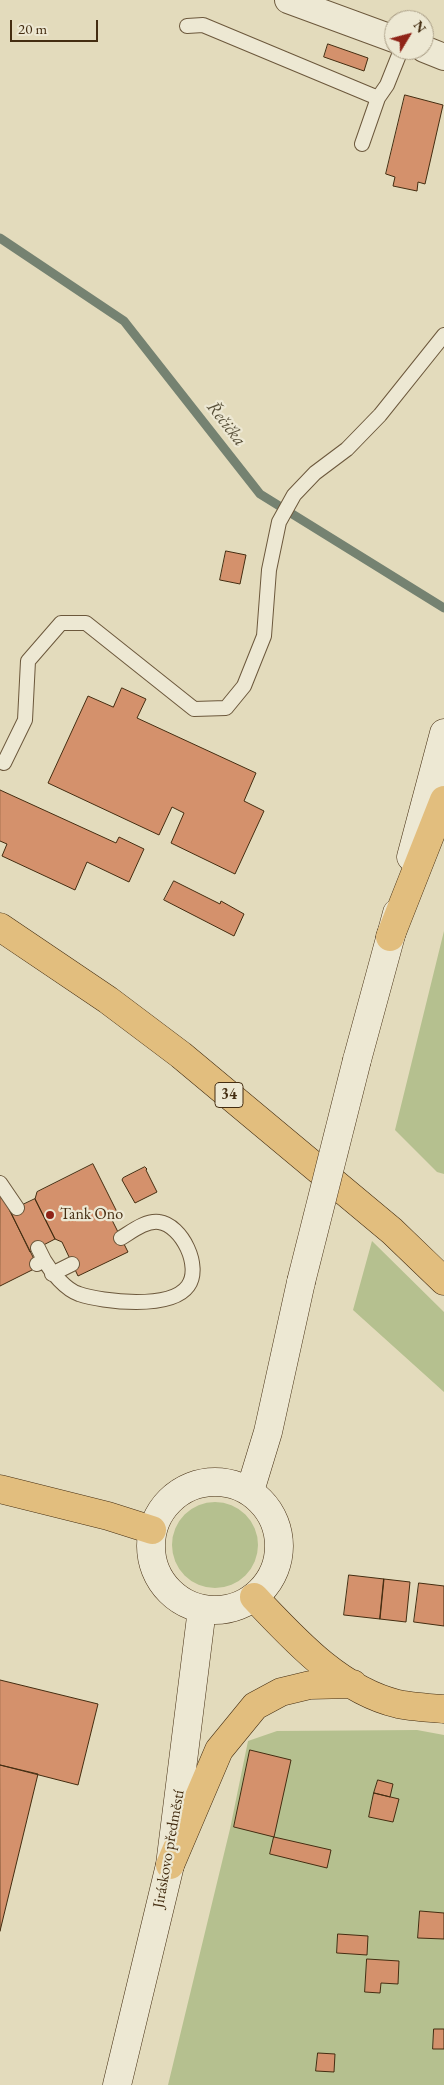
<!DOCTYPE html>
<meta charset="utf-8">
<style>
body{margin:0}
#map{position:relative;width:444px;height:2085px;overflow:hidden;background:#e3dbbc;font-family:"EB Garamond",serif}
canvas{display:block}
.north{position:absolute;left:384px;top:10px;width:50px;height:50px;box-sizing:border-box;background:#ede8d3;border:1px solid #a99d85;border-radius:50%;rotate:53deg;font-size:14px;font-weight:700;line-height:20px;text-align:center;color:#442d11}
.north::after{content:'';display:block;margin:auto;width:18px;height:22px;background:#8f2418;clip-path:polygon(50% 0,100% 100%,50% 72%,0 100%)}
.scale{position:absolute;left:10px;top:20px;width:88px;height:22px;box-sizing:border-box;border:2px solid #442d11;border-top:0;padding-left:6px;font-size:15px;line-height:18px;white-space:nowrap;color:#442d11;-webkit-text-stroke:4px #ede8d3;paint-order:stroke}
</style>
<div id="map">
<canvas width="444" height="2085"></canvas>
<div class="north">N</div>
<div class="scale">20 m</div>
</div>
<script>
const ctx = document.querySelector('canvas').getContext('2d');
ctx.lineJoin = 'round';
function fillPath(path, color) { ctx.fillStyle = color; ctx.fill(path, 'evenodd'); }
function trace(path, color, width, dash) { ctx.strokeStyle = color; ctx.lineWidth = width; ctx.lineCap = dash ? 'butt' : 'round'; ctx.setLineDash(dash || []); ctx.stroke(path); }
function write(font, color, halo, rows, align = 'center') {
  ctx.font = font + ' "EB Garamond",serif'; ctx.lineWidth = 4.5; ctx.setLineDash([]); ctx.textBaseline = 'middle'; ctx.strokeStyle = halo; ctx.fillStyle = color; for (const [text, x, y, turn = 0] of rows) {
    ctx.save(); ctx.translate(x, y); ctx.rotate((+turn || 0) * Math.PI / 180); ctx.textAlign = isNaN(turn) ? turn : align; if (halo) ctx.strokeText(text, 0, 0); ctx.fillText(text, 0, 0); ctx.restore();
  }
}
const green = new Path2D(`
 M444,931V1174L437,1172L395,1130Z
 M372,1241L444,1312V1392L353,1310Z
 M172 1545a43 43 0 1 1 86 0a43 43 0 1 1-86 0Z
 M417,1730L444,1735V2085H168L230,1829L248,1741L277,1731Z`);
const stream = new Path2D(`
 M0,238L124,321L260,494L444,608`);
const building = new Path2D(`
 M328,44L368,58L364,71L324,57Z
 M405,95L443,105L425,184L418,182L417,191L393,186L395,177L386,174Z
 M226,551L246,555L240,584L220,580Z
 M122,688L146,699L137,718L256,773L244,801L264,811L235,874L171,843L184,813L172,807L159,835L48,783L88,696L113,707Z
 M0,790L116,843L119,837L144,849L129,882L87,862L75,890L2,856L7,844L0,841Z
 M174,881L220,904L221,901L244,914L234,936L164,900Z
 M93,1164L118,1214L111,1218L128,1252L78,1276L62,1242L55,1239L35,1199L37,1192Z
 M145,1167L147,1169L146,1170L157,1192L135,1203L122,1180L123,1178Z
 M0,1191L38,1267L0,1286Z
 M35,1199L55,1239L30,1252L10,1211Z
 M349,1575L384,1579L380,1619L344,1615Z
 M384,1579L410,1582L406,1622L380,1619Z
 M419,1583L444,1586V1626L414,1622Z
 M0,1680L98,1704L78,1785L0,1765Z
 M250,1750L291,1760L274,1837L234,1827Z
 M0,1765L38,1774L0,1931Z
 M378,1780L393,1784L390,1797L374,1793Z
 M374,1793L399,1799L393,1822L369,1817Z
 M274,1837L331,1850L327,1868L270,1854Z
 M420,1911L444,1913V1939L418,1938Z
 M338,1934L368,1936L367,1955L337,1953Z
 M367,1959L399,1961L398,1984L381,1983L380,1993L365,1992Z
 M434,2029H444V2049H433Z
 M318,2053L335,2054L334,2072L316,2071Z`);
const service = new Path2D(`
 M187,26L203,25L378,98
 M362,144L378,98L387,85L401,50
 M4,763L25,720L28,661L61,623H86L194,709L226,708L244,686L264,636L269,570L279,522L294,495L315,473L347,449L380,415L444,335
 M0,1183L17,1208
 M44,1260C51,1272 66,1290 79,1294C103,1302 171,1310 188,1286C202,1267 182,1225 159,1222C146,1220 131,1232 121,1238
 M37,1264L44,1260L38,1248
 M52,1274L72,1264`);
const minor = new Path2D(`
 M288,0L394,39
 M424,49L444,57`);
const secondary = new Path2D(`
 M411,857L444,733
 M357,1060L397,913
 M151 1546a64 64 0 1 1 128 0a64 64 0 1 1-128 0Z
 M250,1491L268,1432L301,1282
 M117,2085L170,1865L202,1609`);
const primary = new Path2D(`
 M0,927L108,1000L181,1055L392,1231L444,1281
 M390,937L444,800
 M0,1489L108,1516L152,1530
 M254,1597C294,1639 339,1690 398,1704C413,1707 429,1708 444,1709
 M170,1865L219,1750L255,1706L281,1692L310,1685L353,1684`);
const secondaryBridge = new Path2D(`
 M301,1282L357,1060`);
const markers = [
 [50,1215,5,"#8f2418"]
];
const shields = [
 [229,1095,28]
];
const shieldNames = [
 ["34",229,1095]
];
const poiNames = [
 ["Tank Ono",60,1215]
];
const streetNames = [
 ["Jiráskovo předměstí",169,1849,-80]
];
const waterNames = [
 ["Řečička",226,424,52]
];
fillPath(green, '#b5c08f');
trace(stream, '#758271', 9);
fillPath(building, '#d4916c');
trace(building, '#442d11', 1);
trace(service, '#6c583c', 16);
trace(minor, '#6c583c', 28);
trace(secondary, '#442d11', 29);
trace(primary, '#442d11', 29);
trace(service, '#ede8d3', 14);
trace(minor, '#ede8d3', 26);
trace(secondary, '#ede8d3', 28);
trace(primary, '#e2be7e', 28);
trace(secondaryBridge, '#442d11', 29, []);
trace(secondaryBridge, '#ede8d3', 28);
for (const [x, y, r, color] of markers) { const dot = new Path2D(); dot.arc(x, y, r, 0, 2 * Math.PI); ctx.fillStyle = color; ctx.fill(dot); trace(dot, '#ede8d3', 2); }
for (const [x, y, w] of shields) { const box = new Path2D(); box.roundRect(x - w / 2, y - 12.5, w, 25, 4); ctx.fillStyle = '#ede8d3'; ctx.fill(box); trace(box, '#442d11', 1); }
write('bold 15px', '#442d11', null, shieldNames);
write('16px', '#442d11', '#ede8d3', poiNames, 'left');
write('16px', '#442d11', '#ede8d3', streetNames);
write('italic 18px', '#585039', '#ede8d3', waterNames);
</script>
